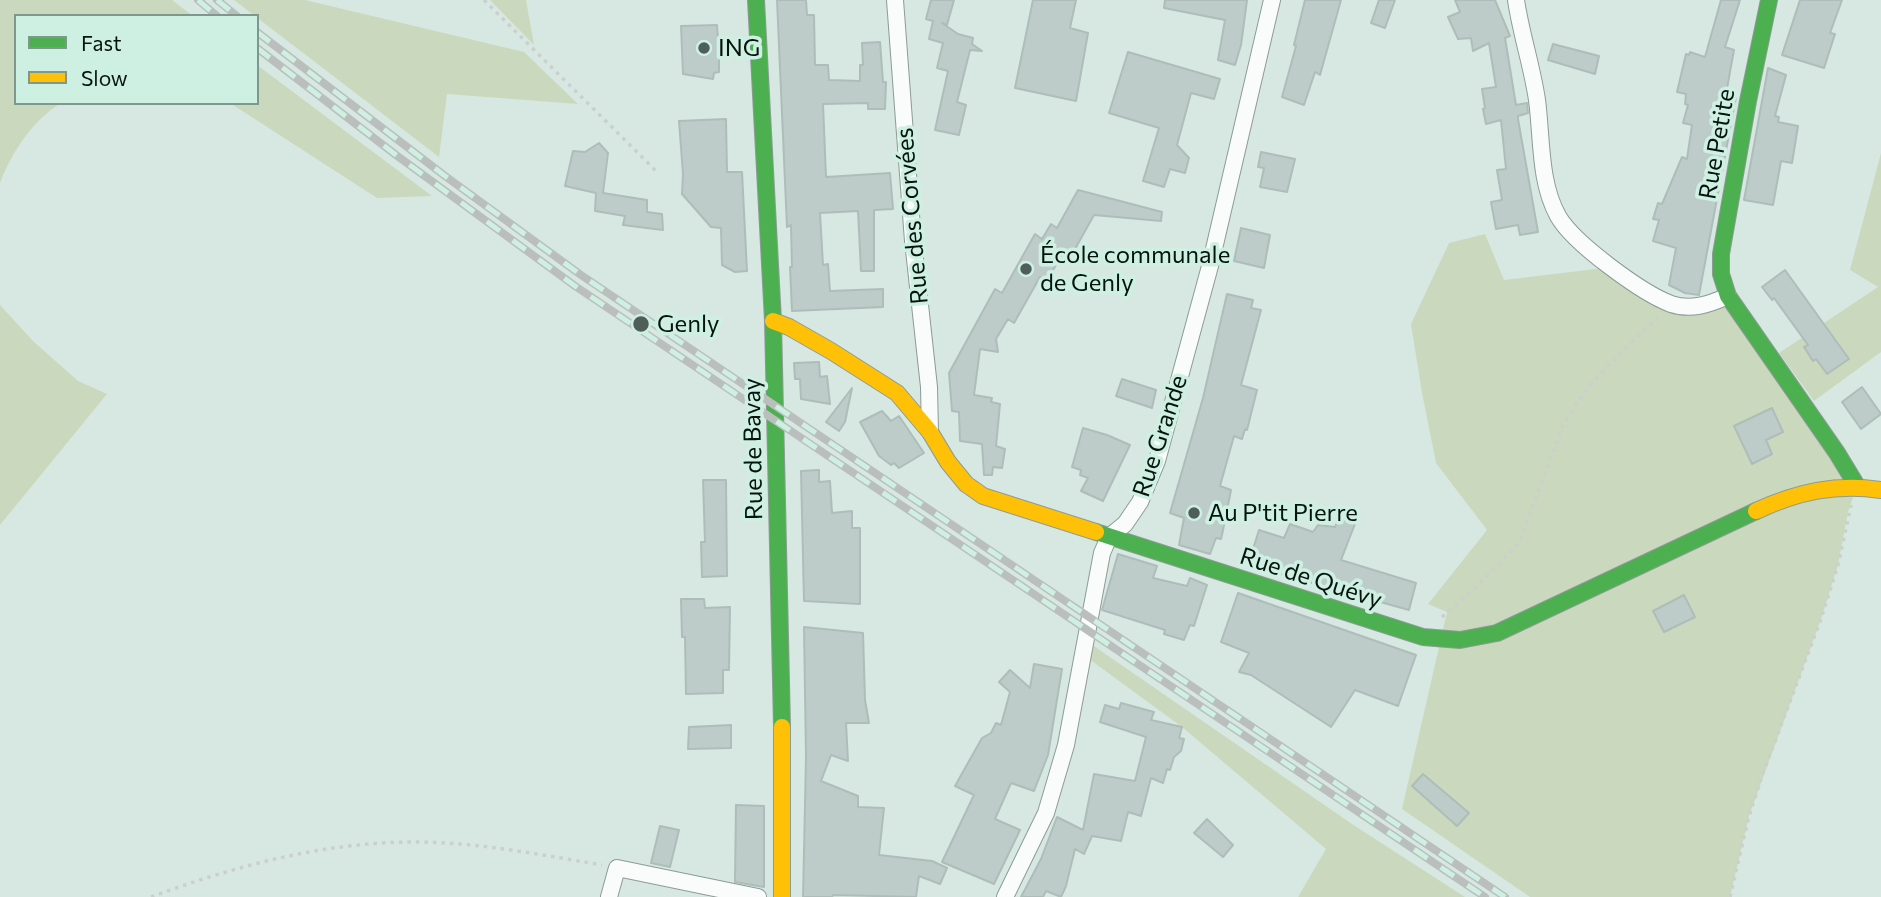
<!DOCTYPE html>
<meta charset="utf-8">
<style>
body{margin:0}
#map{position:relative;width:1881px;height:897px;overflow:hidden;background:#d6e8e1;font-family:Commissioner,sans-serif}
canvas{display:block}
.legend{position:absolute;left:14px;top:14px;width:245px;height:91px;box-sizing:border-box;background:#cef0e3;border:2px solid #7e988e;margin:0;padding:9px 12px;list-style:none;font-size:21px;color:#07130f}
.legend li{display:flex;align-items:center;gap:14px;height:35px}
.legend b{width:35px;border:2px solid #7e988e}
</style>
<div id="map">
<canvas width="1881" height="897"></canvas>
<ul class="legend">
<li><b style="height:9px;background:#4caf50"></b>Fast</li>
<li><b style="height:9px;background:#ffc107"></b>Slow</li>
</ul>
</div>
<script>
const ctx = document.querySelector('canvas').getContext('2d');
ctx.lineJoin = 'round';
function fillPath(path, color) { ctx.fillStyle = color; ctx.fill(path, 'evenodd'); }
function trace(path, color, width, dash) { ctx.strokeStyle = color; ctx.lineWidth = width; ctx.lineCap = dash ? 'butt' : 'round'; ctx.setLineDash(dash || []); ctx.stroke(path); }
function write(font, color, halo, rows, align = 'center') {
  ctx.font = font + ' Commissioner,sans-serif'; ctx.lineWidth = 7; ctx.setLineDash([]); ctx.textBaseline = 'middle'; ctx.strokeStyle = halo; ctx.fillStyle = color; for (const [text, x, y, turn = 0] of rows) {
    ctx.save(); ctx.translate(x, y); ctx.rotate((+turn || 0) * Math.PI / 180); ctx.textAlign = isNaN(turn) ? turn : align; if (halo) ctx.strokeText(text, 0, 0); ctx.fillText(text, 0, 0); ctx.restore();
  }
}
const green = new Path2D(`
 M0,0H172L193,16H16V103H61C32,121 12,152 0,183Z
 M234,0H305L524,52L578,104L447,94L439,157Z
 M490,0H526L534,45Z
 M257,65L432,196L377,198L230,103H257Z
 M1881,153V352L1814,401L1779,353L1878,287L1850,270Z
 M1485,234L1504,280L1612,267L1672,304L1728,296L1857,486L1848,512L1838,565L1821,619L1749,816L1730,897H1530L1402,809L1447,612L1428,604L1487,530L1436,463L1422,393L1411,324L1449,243Z
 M0,305L33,341L78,381L107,394L0,525Z
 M1088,642L1352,824L1465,897H1298L1326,849L1182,727L1085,656Z`);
const building = new Path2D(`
 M777,0H806L807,15H814L815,65H828L829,80L860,81V65H863L862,43L880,42L883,82H886L885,109H868V103L823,104L826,177L890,173L893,209L874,210V271H861L858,211L820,213L823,265L828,264L830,291L883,289V307L792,311L790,267H792L791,225L787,227Z
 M931,0H954L947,25L942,23L958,34L973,38L972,44L982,51L970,50L957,102L966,105L959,135L935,130L948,71L937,68L943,43L929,39L933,21L926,19Z
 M1033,0H1076L1070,28L1088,33L1076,101L1015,88Z
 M1165,0H1247L1241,45L1235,65L1218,60L1225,20L1164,8Z
 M1305,0H1341L1320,75L1315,72L1304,105L1282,97L1296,46L1294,45Z
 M1379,0H1395L1385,28L1371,23Z
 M1455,0H1495L1510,36L1505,38L1516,105L1527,103L1528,113L1518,116V119L1538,232L1520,235L1518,225L1496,229L1491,202L1502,200L1497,170L1506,169L1501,120L1486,124L1483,109L1485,108L1482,89L1496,87L1489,43L1473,51L1471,38L1458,39L1448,17L1460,12Z
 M1721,0H1740L1725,47L1734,50L1726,94L1736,97L1699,295L1685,293L1669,285L1676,248L1653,241L1659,220L1653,219L1658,203L1662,204L1682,157L1687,159L1692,125L1683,123L1688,105L1685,104L1686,94L1677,92L1686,54L1689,55L1690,52L1705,57Z
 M1800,0H1842L1830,33L1835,34L1824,68L1782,55Z
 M717,25L718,40H722L719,55V72L714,73L713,79L683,74L681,26Z
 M1553,44L1599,56L1595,74L1548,60Z
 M1128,52L1220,79L1214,99L1191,93L1177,145L1189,158L1185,173L1170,169L1164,187L1143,181L1159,128L1109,113Z
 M1768,68L1786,75L1775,116L1779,117L1778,122L1798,126L1792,163L1781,161L1773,205L1744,200Z
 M726,119L727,172H742L747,271L735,272L722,265L721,228L711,227L682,194L683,174L679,121Z
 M599,143L608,153L603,193L647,200V212L662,214L663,230L623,225L625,216L595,211L596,193L565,186L573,151L585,152Z
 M1261,152L1295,159L1287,192L1260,187L1264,168L1258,167Z
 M1078,190L1162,212L1161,221L1094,215L1070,258L1062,254L1047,281L1040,277L1014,323L1008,319L996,339L998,352L980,349L974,395L992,398L991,402L1000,404L996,446L1005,449L1002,468L993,467L992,475H984L982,444L960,441L959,412L952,411L949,373L995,289L1002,293L1035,234L1042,239L1051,224L1057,228Z
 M1241,228L1270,235L1264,268L1234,261Z
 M1785,270L1849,359L1827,374L1816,359L1813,361L1804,347L1808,345L1774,298L1772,300L1762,287Z
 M1227,294L1253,300L1251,308L1261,310L1241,385L1257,390L1247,430L1245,429L1242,439L1234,436L1220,486L1231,490L1222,535L1221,539L1216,538L1210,554L1179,545L1184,518L1170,513L1203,398Z
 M819,362L820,377L827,376L830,404L801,399L800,379H795L794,363Z
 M1122,379L1156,390L1152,408L1116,396Z
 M1862,387L1881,414L1861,429L1842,402Z
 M852,388L845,422L839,431L826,422Z
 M1772,408L1783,432L1766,440L1772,454L1752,464L1734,426Z
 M882,411L891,421L899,416L924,453L899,468L894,463L891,465L879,456L860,422Z
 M1083,428L1107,435L1130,445L1103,501L1081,491L1088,478L1080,475L1081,470L1072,467Z
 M819,470V482L830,481L832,513L852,511V528H860V604L804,601L801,471Z
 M703,480H726L727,576L702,577L701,542H705Z
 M1342,509L1358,516L1341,560L1416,583L1409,610L1248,565L1259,530L1284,538L1290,524L1313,532L1318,525L1335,527Z
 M1118,554L1157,566L1153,578L1187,586L1190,578L1207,585L1194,626L1190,625L1184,640L1164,634L1165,630L1102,610Z
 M1238,593L1416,655L1398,706L1355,690L1331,727L1251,675L1239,672L1249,653L1221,642Z
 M1684,595L1695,617L1664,632L1653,611Z
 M681,599H704L705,608L730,607L729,670H723V693L686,694L685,637H682Z
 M804,627L863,633L865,700L869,723H846L848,761L831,755L821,781L858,796V807L884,808L879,855L932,861L947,868L940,884L919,876L916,897L833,895L832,897H803L806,757Z
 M1034,664L1062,669L1048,755L1034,791L1011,783L995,819L1020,830L994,884L942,862L974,795L955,786L982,738L991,733L996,723L1001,725L1010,692L999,682L1010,670L1030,688Z
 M1121,703L1154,712L1151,720L1182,727L1179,738L1184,739L1181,751L1174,757L1170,770L1167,769L1163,783L1151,778L1141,816L1128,812L1121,841L1092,836L1084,854L1075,849L1066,886L1061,897L1046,891L1043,897H1021L1041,859L1057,817L1083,830L1094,774L1135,781L1146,737L1100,722L1105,705L1119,709Z
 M731,725V748L688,749L689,727Z
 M1423,774L1469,813L1457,826L1412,786Z
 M736,805L764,806V887L735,882Z
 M1207,819L1233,845L1223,857L1194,833Z
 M660,826L679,830L670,867L651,863Z`);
const path = new Path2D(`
 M484,0L657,172
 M749,421L754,432
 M1442,617L1477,586L1519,543L1563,426L1574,407L1592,383L1628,345L1658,318
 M151,897C238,865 327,841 422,842C482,843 542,855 602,865
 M1730,897L1749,816L1762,776L1821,619L1838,565L1851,505`);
const street = new Path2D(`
 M895,0L913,241L929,387L930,432
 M1516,0C1521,34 1532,66 1537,100C1542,137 1539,182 1558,216C1573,243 1642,293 1671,304C1691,311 1710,304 1728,296
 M609,897L617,868L758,897
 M1005,897L1046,813L1066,745L1102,553L1109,537L1125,524L1140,502L1157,461L1210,266L1272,0`);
const fast = new Path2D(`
 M756,0L773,321L782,727
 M1769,0L1748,101L1721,254V274L1728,296L1837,453L1857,486
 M1096,532L1423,637L1460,640L1497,633L1756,511`);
const slow = new Path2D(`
 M773,321L789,327L831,351L897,393L930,432L948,462L966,484L983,496L1096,532
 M1756,511C1797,492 1836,483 1881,490
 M782,727V897`);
const rail = new Path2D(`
 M198,0L217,16
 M217,0L237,16
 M257,32L445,176L581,275L1505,897
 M257,48L396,155L575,286L1485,897`);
const markers = [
 [704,48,7,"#4f5e58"],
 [1026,269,7,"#4f5e58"],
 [641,324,9,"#4f5e58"],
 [1194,513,7,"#4f5e58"]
];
const poiNames = [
 ["ING",718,48],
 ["École communale",1040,255],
 ["de Genly",1040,283],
 ["Genly",657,324],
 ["Au P'tit Pierre",1208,513]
];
const streetNames = [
 ["Rue Petite",1717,144,-80],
 ["Rue des Corvées",912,216,-95],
 ["Rue Grande",1160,436,-72],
 ["Rue de Bavay",753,449,-91],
 ["Rue de Quévy",1311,578,18]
];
fillPath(green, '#cad9be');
fillPath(building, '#bdccc9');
trace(building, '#aebdb9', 2);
trace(street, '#8d9b96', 18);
trace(fast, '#8d9b96', 18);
trace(slow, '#8d9b96', 18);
trace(path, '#cad0cd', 3.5, [3.5, 5]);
trace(street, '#f9fcfa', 16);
trace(fast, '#4caf50', 16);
trace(slow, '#ffc107', 16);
trace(rail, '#babfbd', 8);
trace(rail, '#cef0e3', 5, [16]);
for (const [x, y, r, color] of markers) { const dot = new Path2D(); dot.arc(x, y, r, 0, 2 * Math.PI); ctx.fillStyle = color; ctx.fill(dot); trace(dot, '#cef0e3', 2.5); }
write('24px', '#07130f', '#cef0e3', poiNames, 'left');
write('24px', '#07130f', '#cef0e3', streetNames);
</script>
